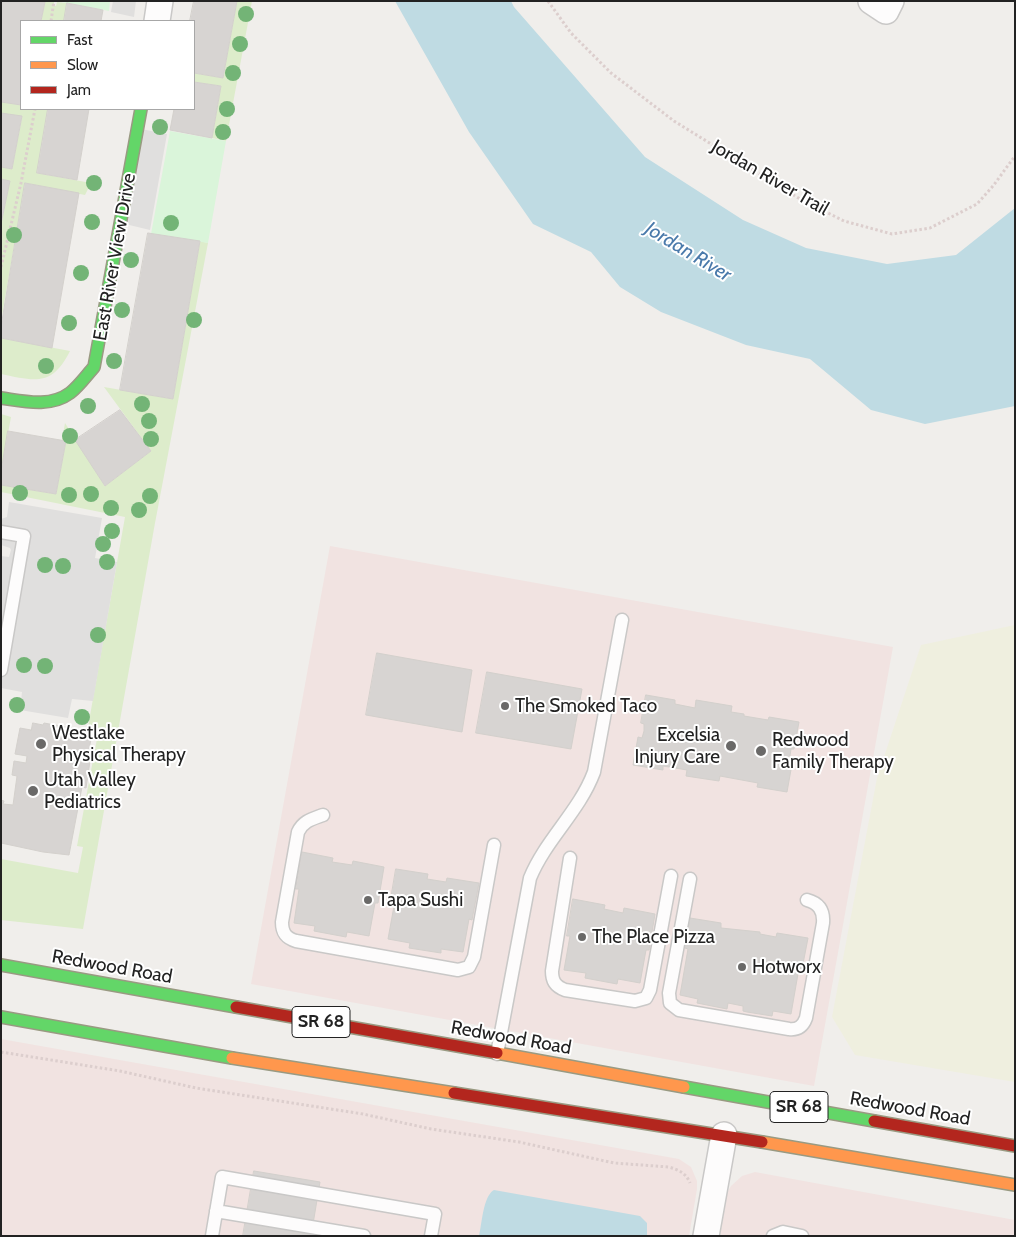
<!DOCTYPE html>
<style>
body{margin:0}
#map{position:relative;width:1016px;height:1237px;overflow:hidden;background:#f0eeeb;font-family:Cabin,sans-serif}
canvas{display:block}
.frame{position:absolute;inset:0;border:2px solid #222;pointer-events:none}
.legend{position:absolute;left:20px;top:20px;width:175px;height:90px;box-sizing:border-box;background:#fff;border:1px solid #a7a7a7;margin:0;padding:6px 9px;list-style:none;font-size:15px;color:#222}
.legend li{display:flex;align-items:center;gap:10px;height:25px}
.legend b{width:25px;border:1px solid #a7a7a7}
</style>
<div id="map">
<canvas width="1016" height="1237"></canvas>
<div class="frame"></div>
<ul class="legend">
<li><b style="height:6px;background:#63d668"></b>Fast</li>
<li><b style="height:6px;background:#ff974d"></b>Slow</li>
<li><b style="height:6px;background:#b3261e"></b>Jam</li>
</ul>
</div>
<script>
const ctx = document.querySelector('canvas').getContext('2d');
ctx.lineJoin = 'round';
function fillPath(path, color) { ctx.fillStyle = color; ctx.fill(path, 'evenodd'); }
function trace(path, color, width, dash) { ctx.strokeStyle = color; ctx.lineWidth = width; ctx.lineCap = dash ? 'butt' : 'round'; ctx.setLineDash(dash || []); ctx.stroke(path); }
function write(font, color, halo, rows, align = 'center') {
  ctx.font = font + ' Cabin,sans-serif'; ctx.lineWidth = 4; ctx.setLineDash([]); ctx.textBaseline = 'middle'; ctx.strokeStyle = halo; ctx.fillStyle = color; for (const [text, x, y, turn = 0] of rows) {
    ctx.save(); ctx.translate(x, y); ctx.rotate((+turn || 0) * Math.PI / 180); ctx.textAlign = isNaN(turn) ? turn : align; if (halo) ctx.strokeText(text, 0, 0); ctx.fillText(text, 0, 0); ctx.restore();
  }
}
const commercial = new Path2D(`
 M330,546L893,647L814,1086L251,984Z
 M1,1039L679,1159L691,1167L697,1181V1189L689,1236H1Z
 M755,1172L1015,1220V1236H720L727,1193L731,1186L742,1176Z`);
const farmland = new Path2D(`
 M1015,625V1082L855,1055L832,1017L877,778L921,645Z`);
const grass = new Path2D(`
 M42,1H54V5L56,6L57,2L67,3L64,21H41L45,3Z
 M237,1H252L226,141L212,138L221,86L194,82V73L223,78Z
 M1,102L21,105V109H48L37,173L91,183L85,195L25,183L1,321V225L10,181L1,179V167L12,169L22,117L1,113Z
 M200,241L208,243L155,523L83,929L1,920V859L78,873L83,847L77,846L99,728L88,727L125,517L1,492V485L56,494L66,441L62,440L65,423L105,486L151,451L104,387L173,399Z
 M1,338L70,351C52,387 35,381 1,374Z
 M1,414L11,417L1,472Z`);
const park = new Path2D(`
 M57,1H110L109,11Z
 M170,131L226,141L208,243L151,234Z`);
const parking = new Path2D(`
 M113,1H136L134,17L111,12Z
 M141,129L167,134L150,230L121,223Z
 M9,502L102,518L95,558L117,562L93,701L72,699L68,718L20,710L22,692L1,688V556L9,557L11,550L10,548L1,545V519L7,517Z`);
const water = new Path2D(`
 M395,1H511L514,7L645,157L743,220L806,248L887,264L956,255L1015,208V406L925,424L871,410L810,359L746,345L661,312L620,287L591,252L533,224L469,132Z
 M494,1190L640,1216L647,1223V1236H479C482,1224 483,1196 494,1190Z`);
const building = new Path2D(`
 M1,1L45,2L41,21H21V105L1,102Z
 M194,1H237L223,78L194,73V21H190Z
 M67,3L103,10L101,21H64Z
 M194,82L221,86L212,138L170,130L174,109H194Z
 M48,109H89L77,180L37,173Z
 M1,113L22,116L12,169L1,167Z
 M1,179L10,181L1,224Z
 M25,183L79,193L52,348L1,338V327Z
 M148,233L200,241L173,399L120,390Z
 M120,410L151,451L105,486L75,440Z
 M8,431L66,441L56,494L1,485V472Z
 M377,653L472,670L462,732L366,715Z
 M487,672L582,689L571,749L476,733Z
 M646,695L675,700V704L695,708L696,700L732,706L731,712L744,714V716L768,720L769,717L799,722L794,749H791L789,763L792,764L787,792L757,787L758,783L720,776L719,781L686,776L687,770L663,766V770L633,765L638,737L642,738L644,731V724L641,723Z
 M33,723L43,725L44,723L77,729V731L92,734L87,760L90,761L86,788L82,787L69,855L43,852L1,843V800L4,801L3,804L13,805L17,776L12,775L14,761L26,763L27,756L15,754L20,728L31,730Z
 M302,852L333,858L332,862L352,865L353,861L384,867L378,903H375L369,936L347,932L346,937L314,931L315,926L294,923L299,889H296Z
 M396,869L428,874L427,879L446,882L447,878L479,883L472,920L469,919L463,952L441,949V953L409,948L410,943L388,939L394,906L390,905Z
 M573,899L605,905L604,909L623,913L624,908L655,914L649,950H646L640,983L618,979L617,984L585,978L586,973L564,970L570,936H567Z
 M690,918L721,923V928L760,932V934L776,937L777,933L808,938L802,969L799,968L791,1014L773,1011L772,1016L747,1012L743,1011V1006L728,1003L727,1009L697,1003L698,999L680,995L688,949L685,948Z
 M254,1171L320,1182L311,1236H243Z`);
const path = new Path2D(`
 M548,1L571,33L611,73L674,121L800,199L844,221L892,234L930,228L977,204L993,186L1015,156
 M51,21L54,1
 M1,267L21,183L35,109
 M1,1052L120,1071L196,1088L363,1114L431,1129L519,1142L614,1163L669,1167C679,1170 686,1173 690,1183`);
const lane = new Path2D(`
 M1,532L24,536L1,670
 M323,815C312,819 303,821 298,832L282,922C282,933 286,938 296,941L458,970L469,967L474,957L494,845
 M570,858L552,971C552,981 555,986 565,990L635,1001L646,998L650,990L671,876
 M690,879L669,993L670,1003L679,1010L789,1029C798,1030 803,1026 806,1018L823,923C824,910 818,903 807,900
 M497,1054L530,878C546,839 579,812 594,772L622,620
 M216,1211L364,1236
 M212,1236L222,1177L435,1214L431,1236
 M773,1236L783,1232L802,1236`);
const street = new Path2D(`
 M871,1L886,11L891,1
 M157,21L160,1
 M706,1236L724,1135`);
const fast = new Path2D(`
 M1,398C23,401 50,408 70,393C79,386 86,376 94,367L141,109
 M1,965L236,1007
 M1,1017L232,1058
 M684,1087L874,1121`);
const slow = new Path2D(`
 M497,1053L684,1087
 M232,1058L454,1093
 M762,1142L1015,1185`);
const jam = new Path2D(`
 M236,1007L497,1053
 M454,1093L762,1142
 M874,1121L1015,1146`);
const trees = [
 [246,14],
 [240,44],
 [233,73],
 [227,109],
 [160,127],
 [223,132],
 [94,183],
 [92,222],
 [171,223],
 [14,235],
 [131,260],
 [81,273],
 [122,310],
 [194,320],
 [69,323],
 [114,361],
 [46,366],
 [142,404],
 [88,406],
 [149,421],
 [70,436],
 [151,439],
 [20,493],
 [91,494],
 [69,495],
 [150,496],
 [111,508],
 [139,510],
 [112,531],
 [103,544],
 [107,562],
 [45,565],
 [63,566],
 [98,635],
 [24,665],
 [45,666],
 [17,705],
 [82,717]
];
const markers = [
 [505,706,5,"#6a6968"],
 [41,744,6,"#6a6968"],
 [731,746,6,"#6a6968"],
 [761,751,6,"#6a6968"],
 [33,791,6,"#6a6968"],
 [368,900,5,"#6a6968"],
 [582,937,5,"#6a6968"],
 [742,967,5,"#6a6968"]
];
const shields = [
 [321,1022,58],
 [799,1107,58]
];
const shieldNames = [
 ["SR 68",321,1022],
 ["SR 68",799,1107]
];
const streetNames = [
 ["Jordan River Trail",770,178,30],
 ["East River View Drive",115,257,-80],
 ["Redwood Road",112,967,10],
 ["Redwood Road",511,1038,10],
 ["Redwood Road",910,1109,10]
];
const poiNames = [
 ["The Smoked Taco",515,706],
 ["Westlake",52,733],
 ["Physical Therapy",52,755],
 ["Excelsia",720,735,"right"],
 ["Injury Care",720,757,"right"],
 ["Redwood",772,740],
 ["Family Therapy",772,762],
 ["Utah Valley",44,780],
 ["Pediatrics",44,802],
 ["Tapa Sushi",378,900],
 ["The Place Pizza",592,937],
 ["Hotworx",752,967]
];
const waterNames = [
 ["Jordan River",688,252,31]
];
fillPath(commercial, '#f1e3e1');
fillPath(farmland, '#efefdf');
fillPath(grass, '#ddeccb');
fillPath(park, '#daf5da');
fillPath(parking, '#e0dfde');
fillPath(water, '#bfdbe3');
fillPath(building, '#d7d4d2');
trace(building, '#d3d0cc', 1);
trace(lane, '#c9c8c7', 15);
trace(street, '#c9c8c7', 28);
trace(fast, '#999a82', 14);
trace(slow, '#999a82', 14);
trace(jam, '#999a82', 14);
trace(path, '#dccecd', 3, [2.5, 2.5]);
trace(lane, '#fdfcfc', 12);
trace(street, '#fdfcfc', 25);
trace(fast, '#63d668', 11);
trace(slow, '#ff974d', 11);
trace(jam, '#b3261e', 11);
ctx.fillStyle = '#73b476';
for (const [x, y] of trees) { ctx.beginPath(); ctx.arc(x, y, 8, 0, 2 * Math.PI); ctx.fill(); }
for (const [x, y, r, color] of markers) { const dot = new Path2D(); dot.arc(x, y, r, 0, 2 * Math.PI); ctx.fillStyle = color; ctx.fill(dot); trace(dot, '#fff', 2); }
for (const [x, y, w] of shields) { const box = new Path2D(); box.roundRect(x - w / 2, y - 15.5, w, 31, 4); ctx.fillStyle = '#fff'; ctx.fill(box); trace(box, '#222', 1); }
write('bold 18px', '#222', null, shieldNames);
write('19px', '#222', '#fff', streetNames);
write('19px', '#222', '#fff', poiNames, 'left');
write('italic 20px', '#4a7aab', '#fff', waterNames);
</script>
